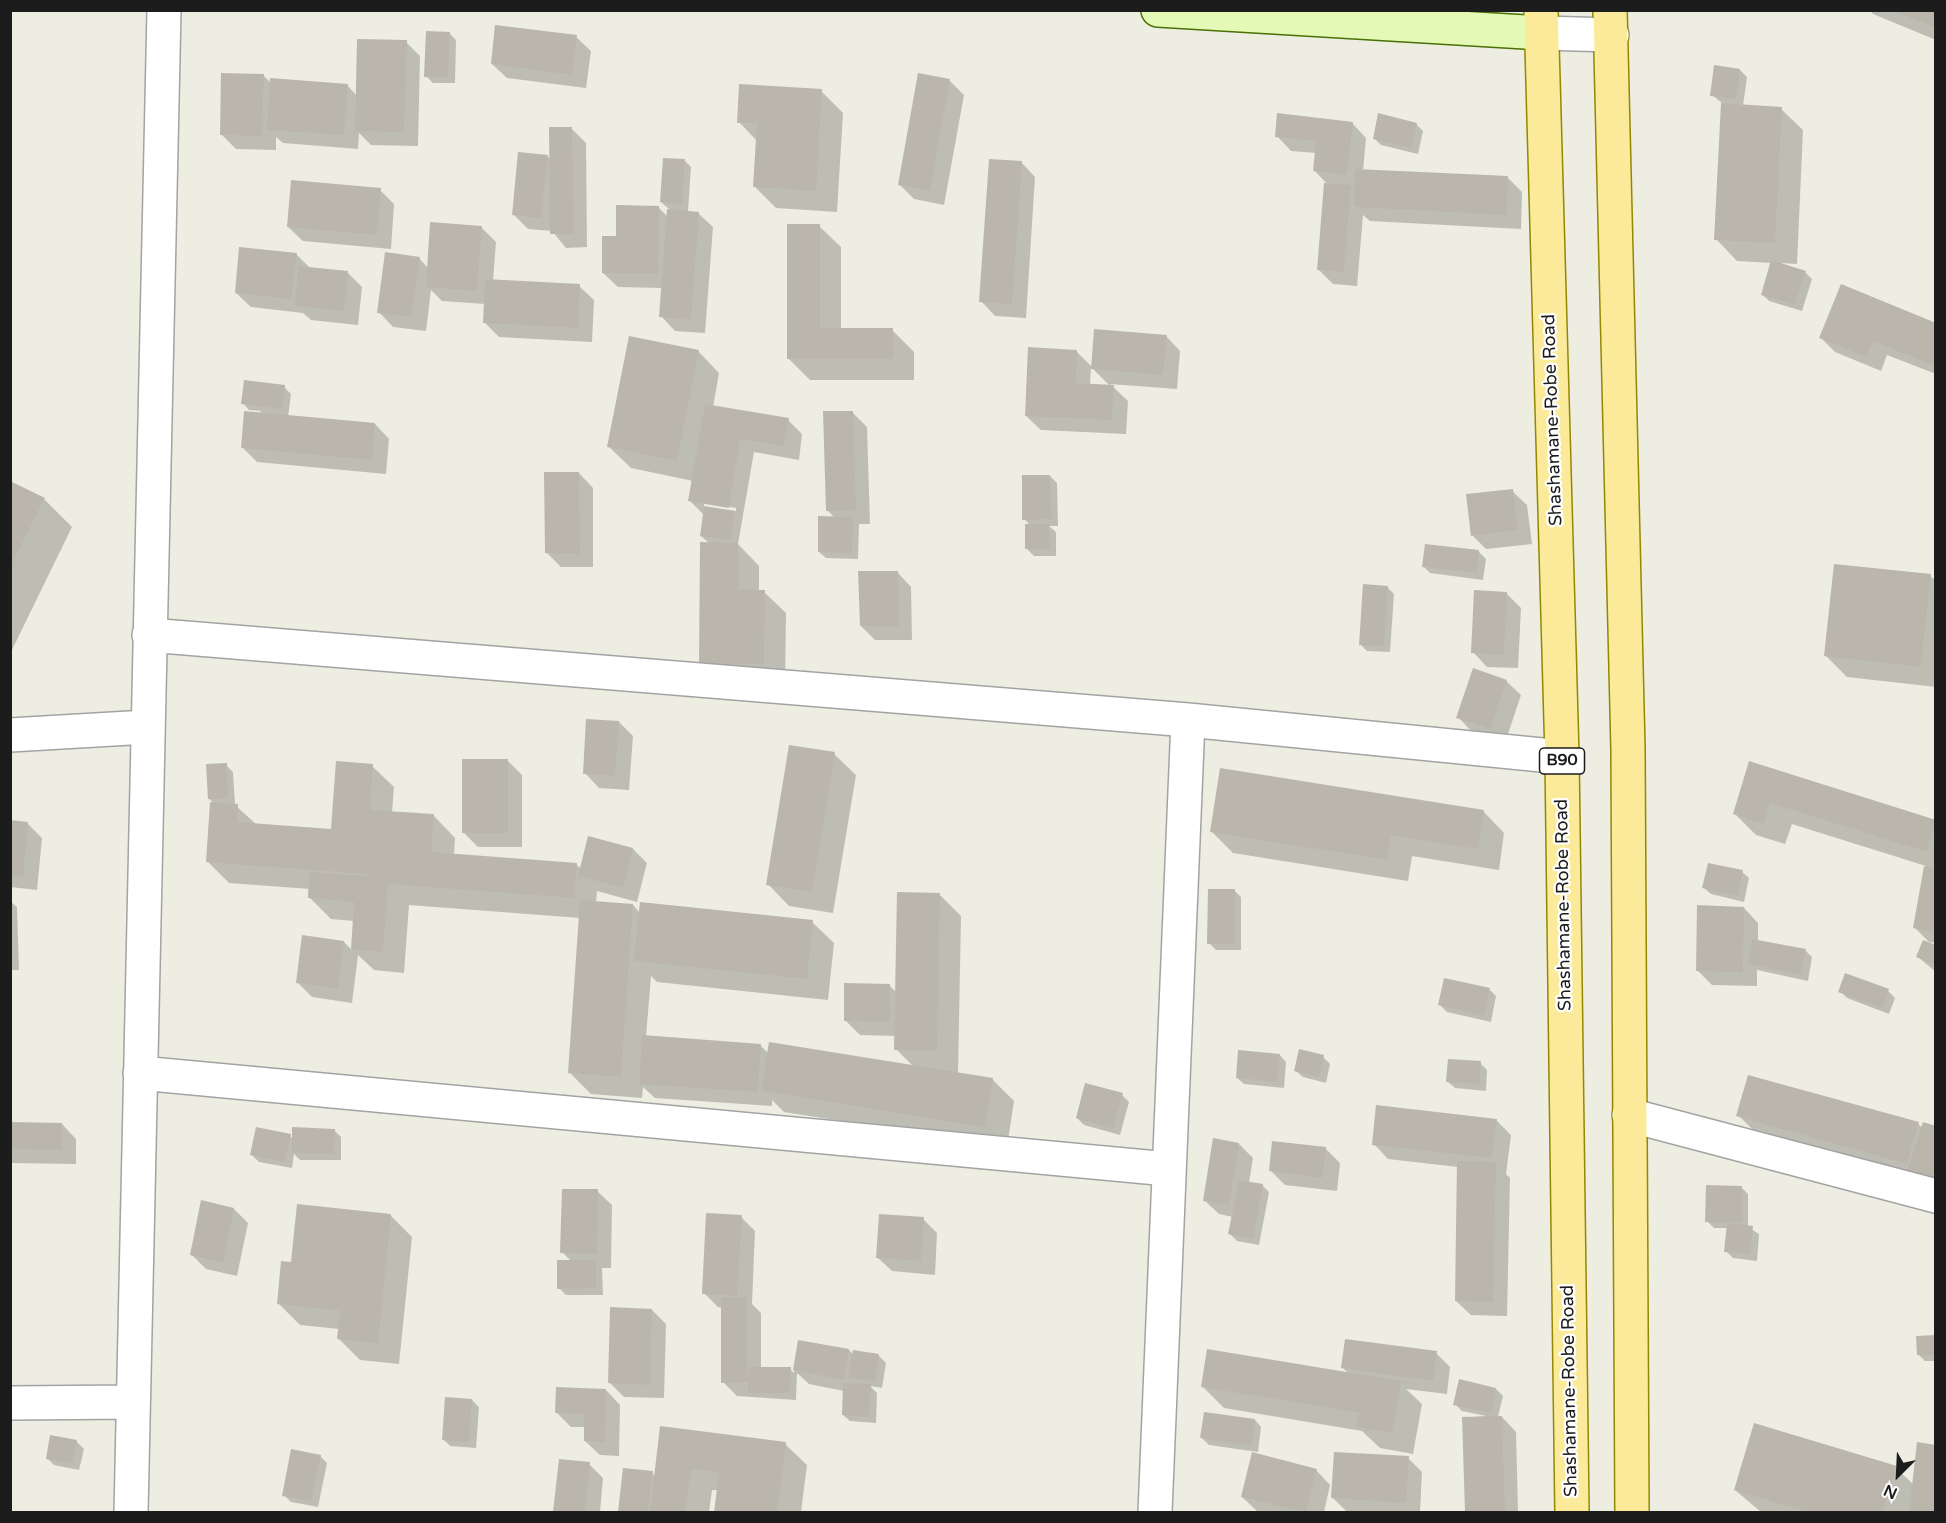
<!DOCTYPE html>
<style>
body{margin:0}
#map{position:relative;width:1946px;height:1523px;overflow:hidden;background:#edede2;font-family:"Varela Round",sans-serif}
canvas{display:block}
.frame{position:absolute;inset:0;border:12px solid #1c1c1c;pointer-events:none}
.north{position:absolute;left:1868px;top:1445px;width:60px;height:60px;-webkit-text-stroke:4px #fff;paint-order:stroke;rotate:204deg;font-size:16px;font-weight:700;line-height:24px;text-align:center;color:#1c1c1c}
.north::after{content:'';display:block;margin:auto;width:21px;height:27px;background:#1c1c1c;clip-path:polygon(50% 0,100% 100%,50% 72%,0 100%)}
</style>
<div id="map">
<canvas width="1946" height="1523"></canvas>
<div class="frame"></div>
<div class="north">N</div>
</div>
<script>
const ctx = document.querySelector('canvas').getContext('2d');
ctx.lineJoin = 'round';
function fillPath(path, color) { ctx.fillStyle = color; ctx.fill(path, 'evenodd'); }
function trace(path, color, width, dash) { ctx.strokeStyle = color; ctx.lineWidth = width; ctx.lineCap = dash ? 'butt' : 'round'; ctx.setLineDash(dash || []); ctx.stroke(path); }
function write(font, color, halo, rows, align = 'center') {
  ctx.font = font + ' "Varela Round",sans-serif'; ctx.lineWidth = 4.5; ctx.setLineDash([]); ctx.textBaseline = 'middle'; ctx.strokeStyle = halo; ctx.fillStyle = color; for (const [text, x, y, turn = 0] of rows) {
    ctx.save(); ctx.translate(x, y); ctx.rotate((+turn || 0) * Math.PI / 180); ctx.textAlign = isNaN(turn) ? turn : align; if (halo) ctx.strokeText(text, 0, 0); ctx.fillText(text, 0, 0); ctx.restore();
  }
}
const shadow = new Path2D(`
 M1478,10H1499V15H1482Z
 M1870,10H1936V40L1873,14Z
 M450,34L456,40L455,83H433L426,76Z
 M576,37L591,51L586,88L507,78L492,64Z
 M406,42L420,56L418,146L371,145L359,133L358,149L283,143L276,137V150L236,149L221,134L263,75L272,84L347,85L357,96Z
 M1740,70L1747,77L1743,106L1781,109L1803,130L1797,264L1780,263L1805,272L1812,279L1802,311L1769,301L1762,294L1772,263L1737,261L1716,239L1722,103L1712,95Z
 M949,80L964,95L944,205L914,199L900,185Z
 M821,91L843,113L837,212L776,208L754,186L757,141L739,122Z
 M1352,123L1366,138L1363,171L1508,178L1522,192L1521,229L1370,221L1363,215L1357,286L1333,284L1318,269L1328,185L1314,170L1316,153L1291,151L1277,136Z
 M1416,124L1423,131L1418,154L1381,145L1374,138Z
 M572,129L586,143L587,247L566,248L552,231L528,229L513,214L547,156L551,159Z
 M684,160L691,167L688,212L698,213L713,227L705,333L675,331L661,316L663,288L618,287L603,273L617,238L659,208L668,217L669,209L661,202Z
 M1021,162L1035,177L1026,318L995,316L981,301Z
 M380,190L394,204L391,249L303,241L288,227Z
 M819,226L841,247V329L892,330L914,352V380H810L788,358Z
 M481,227L496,242L493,281L579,286L594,300L592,342L499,337L484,322L485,304L442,301L431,290L426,331L393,327L379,312L419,258L428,268Z
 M296,254L310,268L348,273L362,287L358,325L311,320L303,313L251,307L236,293Z
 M1936,325V374L1887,355L1881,371L1835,352L1821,338Z
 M1166,336L1180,351L1177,389L1110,384L1128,401L1126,434L1041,430L1026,416L1076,351L1093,368ZM1091,367L1110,386L1090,385Z
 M698,351L719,373L713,407L788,420L802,434L799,460L754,452L738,544L759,566V592H764L786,613L785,685L722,684L700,662L709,543L701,536L704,515L690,501L693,481L631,468L609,447ZM704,502L736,508V511L704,506Z
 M284,387L291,394L288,417L375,424L389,439L386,474L257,462L243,448L261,411L249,410L243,403Z
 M852,412L867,427L870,524H859L858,559L826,558L819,552L835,518L827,510Z
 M579,473L593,488V567H561L546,552Z
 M1050,476L1057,483L1058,526H1049L1056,532V556H1034L1027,549L1030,525L1024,519Z
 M10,483L44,499L72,527L10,654Z
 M1512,491L1527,505L1532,544L1486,549L1472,535Z
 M1479,552L1486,559L1483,580L1430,573L1423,566Z
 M897,572L911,587L912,640H875L861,626Z
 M1930,576L1936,581V687L1847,677L1825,655Z
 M1387,587L1394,594L1390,652L1367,651L1360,644Z
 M1506,593L1521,608L1518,668L1487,667L1473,652Z
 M1506,681L1521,695L1505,743L1472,732L1458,717Z
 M619,722L633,736L629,790L599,788L585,773Z
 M834,754L856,775L833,913L789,906L768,884Z
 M507,760L522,775V847H478L463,832Z
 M1750,763L1936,821V943L1929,942L1914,927L1926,866L1792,824L1785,844L1756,835L1734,813Z
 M226,765L233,772L235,805L257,825L333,831L372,766L394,787L392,813L434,816L455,838L454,855L576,864L581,869L633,849L647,863L637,902L597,891L596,902L633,905L640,913L812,922L834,943L828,1000L657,982L651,976L646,1037L760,1045L768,1053L914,1067L896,1049V1036L860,1035L846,1021L890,986L897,993L939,894L961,916L958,1074L992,1079L1014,1101L1007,1147L784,1112L772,1100V1106L655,1098L643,1087L642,1098L591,1094L570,1073L580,918L409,905L404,973L374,970L358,955L352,1003L312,997L298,983L344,942L352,950L354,921L331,919L309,897L310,889L229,883L208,862L214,803L209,799Z
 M1483,811L1504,833L1499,870L1412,856L1408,881L1233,853L1212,832Z
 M10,822L28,824L42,838L37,890L10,887Z
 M1742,872L1749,878L1744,902L1711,894L1704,888Z
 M1234,890L1241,897V950H1216L1209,943Z
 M10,901L17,907L19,970H10Z
 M1744,908L1758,923V941L1805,950L1812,957L1808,981L1757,970V986L1712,985L1697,970Z
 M1936,947V972L1918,957Z
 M1490,990L1496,996L1491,1022L1447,1012L1440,1005Z
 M1840,991H1888L1895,998L1889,1014L1847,998Z
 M1280,1055L1286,1062L1284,1088L1244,1084L1237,1078Z
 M1323,1057L1330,1064L1326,1083L1303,1077L1296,1071Z
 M1480,1063L1487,1070L1486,1091L1455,1088L1448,1082Z
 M1122,1095L1129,1102L1120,1135L1084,1125L1077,1118Z
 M1738,1115L1918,1124L1923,1128H1936V1188L1760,1137Z
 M1496,1120L1511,1135L1506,1174L1510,1178L1507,1316L1471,1315L1456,1301L1458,1167L1388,1159L1374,1144Z
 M10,1124H62L76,1139V1164L10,1163Z
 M334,1130L341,1137V1160H300L294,1154L292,1168L259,1162L252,1155L290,1136L293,1139Z
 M1239,1144L1253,1158L1249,1183L1262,1185L1269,1192L1259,1245L1237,1241L1230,1234L1233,1217L1219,1214L1204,1200Z
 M1326,1149L1340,1163L1337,1191L1285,1185L1270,1170Z
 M1742,1188L1748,1194V1227L1759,1234L1757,1261L1733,1258L1726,1251L1728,1228H1714L1707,1221Z
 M597,1191L612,1205L611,1268H602L603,1295H566L559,1288L571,1261L562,1252Z
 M234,1209L248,1223L237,1276L206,1269L192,1255Z
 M390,1215L412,1237L399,1364L360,1360L339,1339V1329L300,1325L279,1304L292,1263Z
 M741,1217L755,1231L752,1304L761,1313V1368L790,1369L794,1373L799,1342L849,1350L854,1355L879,1356L886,1363L882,1388L870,1386L877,1393L876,1423L850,1421L843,1415L844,1391L809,1384L797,1373L796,1400L737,1396L723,1382V1308L718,1307L704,1293Z
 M923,1219L937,1233L935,1275L892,1271L877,1257Z
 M652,1310L666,1324L664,1398L624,1397L610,1383Z
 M1936,1337V1361H1925L1918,1354Z
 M1436,1353L1450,1367L1447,1394L1406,1389L1422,1404L1413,1454L1380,1448L1362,1431L1224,1408L1202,1386L1349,1374L1343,1368Z
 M1496,1389L1503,1396L1498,1417H1502L1516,1432L1518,1512H1466L1464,1418L1486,1416L1462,1411L1455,1404Z
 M606,1390L620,1405L619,1456L600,1455L585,1441V1427H571L557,1413Z
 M472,1400L479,1407L476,1448L450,1446L443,1439Z
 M1255,1420L1261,1427L1258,1452L1209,1445L1202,1438Z
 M51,1437L77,1442L84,1449L79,1470L54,1465L47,1458Z
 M785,1444L807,1465L801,1512H716L718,1490H712L709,1512H619L624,1469L652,1473L656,1477Z
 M1936,1446V1512H1761L1735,1490L1896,1468L1914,1485Z
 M320,1456L327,1463L318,1507L291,1502L284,1495Z
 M1408,1458L1422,1472L1420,1512H1347L1332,1497Z
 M560,1461L589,1464L603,1478L600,1512H554Z
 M1316,1470L1330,1485L1324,1512H1263L1257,1511L1242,1497Z`);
const building = new Path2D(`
 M1893,10H1936V28L1893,11Z
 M495,25L577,35L572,75L491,64Z
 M426,31L450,32L448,77H424Z
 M357,39L407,40L404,132L355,131Z
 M1714,65L1740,69L1736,99L1710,96Z
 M221,73L264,74L262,136L220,135Z
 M918,73L950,79L930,191L898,185Z
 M270,78L348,84L344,135L267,130Z
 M739,84L822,89L816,191L753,187L757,123H737Z
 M1721,103L1782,107L1775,243L1714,240Z
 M1277,113L1353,122L1347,175L1313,171L1316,141L1275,137Z
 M1378,113L1417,123L1411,148L1373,139Z
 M549,127H572L574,234H550Z
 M518,152L548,155L541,218L512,215Z
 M663,158L685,159L682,204L660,202Z
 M989,159L1022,161L1012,304L979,302Z
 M1355,169L1508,176L1507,215L1354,207Z
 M291,180L381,188L377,235L287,227Z
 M1324,183L1351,185L1344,272L1317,270Z
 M616,205L659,206L658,274L602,273V236H616Z
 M667,209L699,212L691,320L659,317Z
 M430,222L482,226L477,291L426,287Z
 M787,224H820V328H893V359H787Z
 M239,247L297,253L291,299L235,293Z
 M385,252L420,257L411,317L377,313Z
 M1771,260L1806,271L1795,305L1761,295Z
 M298,266L348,271L344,311L295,306Z
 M485,279L580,284L578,328L483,323Z
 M1841,284L1936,323V359L1933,365L1873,341L1866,357L1819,338Z
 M1094,329L1167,335L1163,375L1091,369Z
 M629,336L699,350L677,461L607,447Z
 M1028,347L1077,350L1076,383L1114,385L1112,420L1025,416Z
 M244,380L285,385L282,409L241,404Z
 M705,404L789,418L784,446L740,439L729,508L688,501Z
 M244,411L375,423L372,460L241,448Z
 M823,411H853L856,510L826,511Z
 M544,472H579L580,554L545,553Z
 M1022,475H1050L1052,519L1022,520Z
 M10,481L45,498L10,568Z
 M1513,489L1518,530L1471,536L1466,494Z
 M704,507L735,511L731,540L700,536Z
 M818,516L853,517L852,553L818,552Z
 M1025,524H1049L1050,549H1025Z
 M700,542L738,543V590H765L764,664L699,663Z
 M1425,544L1479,550L1477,573L1422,567Z
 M1834,564L1931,574L1921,667L1824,656Z
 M858,571H898L899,626H860Z
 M1363,584L1388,586L1384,646L1359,645Z
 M1474,590L1507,592L1504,655L1471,653Z
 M1473,668L1507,680L1491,729L1456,718Z
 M586,719L619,721L615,776L583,774Z
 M789,745L835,752L812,892L766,885Z
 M462,759H508V833H462Z
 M336,761L373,764L370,810L434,814L431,852L577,863L574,898L388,884L383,952L351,949L354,902L308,898L309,872L366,876V874L206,862L210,802L238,804L237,822L331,829Z
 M1749,761L1936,820L1927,852L1770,803L1764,824L1733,814Z
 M227,763L228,798L208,799L206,764Z
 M1220,768L1484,810L1478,849L1391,835L1387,860L1210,832Z
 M10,820L28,822L23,876L10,875Z
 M588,836L633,848L623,888L578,876Z
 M1708,863L1743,870L1737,896L1702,888Z
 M1924,866L1936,868V932L1913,928Z
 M1208,889H1235V944H1207Z
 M897,892L940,893L937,1050H894Z
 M580,900L633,904L621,1077L568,1073Z
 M640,902L813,920L807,979L634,961Z
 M1697,905L1744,907L1743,972L1696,971Z
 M302,935L344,941L338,989L296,983Z
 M1752,939L1806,949L1801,975L1748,964Z
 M1923,940L1936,945V965L1916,957Z
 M1845,973L1889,989L1882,1008L1838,992Z
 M1444,978L1490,988L1484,1016L1438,1005Z
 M844,983L890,984V1022L844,1021Z
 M642,1035L761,1044L758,1092L639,1084Z
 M769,1042L993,1078L985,1127L761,1091Z
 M1299,1049L1324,1055L1319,1077L1294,1071Z
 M1238,1050L1280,1054L1277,1082L1236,1078Z
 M1448,1059L1481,1061L1479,1084L1446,1082Z
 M1748,1075L1919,1122L1907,1164L1736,1116Z
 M1085,1083L1123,1093L1113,1129L1076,1118Z
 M1376,1105L1497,1119L1492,1158L1372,1145Z
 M10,1122L62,1123V1150L10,1149Z
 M1923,1122L1936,1126V1179L1907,1170Z
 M256,1127L291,1134L285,1162L250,1155Z
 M292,1127L335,1129L334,1154L292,1153Z
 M1213,1138L1239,1143L1229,1205L1203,1201Z
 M1272,1141L1326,1147L1323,1178L1269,1171Z
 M1457,1161L1496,1162L1493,1302L1455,1301Z
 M1239,1180L1263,1184L1253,1239L1228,1234Z
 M1706,1185L1742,1186V1223L1705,1222Z
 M562,1189H598L597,1254L560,1253Z
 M201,1200L234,1208L223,1263L190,1255Z
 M297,1204L391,1214L378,1343L337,1339L340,1311L277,1304L281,1261L291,1262Z
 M706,1213L742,1215L737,1296L702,1294Z
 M879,1214L924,1217L921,1261L876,1258Z
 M1727,1223L1753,1226L1750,1254L1724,1252Z
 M557,1260H596V1288L557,1289Z
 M721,1297H747V1379L748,1367H791L790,1393H748V1382L721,1383Z
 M610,1307L652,1309L650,1385L608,1383Z
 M1936,1335V1355H1917L1916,1336Z
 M1345,1339L1437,1351L1433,1381L1341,1368Z
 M798,1340L849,1349L844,1380L793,1370Z
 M1207,1349L1401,1381L1392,1433L1356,1427L1359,1413L1201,1387Z
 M853,1350L879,1354L875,1382L848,1377Z
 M1459,1379L1496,1388L1491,1413L1453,1405Z
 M843,1383L871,1384L869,1417L842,1415Z
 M556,1387L606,1389L605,1442L584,1441V1414L555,1413Z
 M445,1397L472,1399L469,1442L442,1440Z
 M1204,1412L1255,1419L1252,1446L1200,1438Z
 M1502,1416L1505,1512H1465L1462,1417Z
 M1754,1423L1897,1466L1883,1512H1807L1734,1490Z
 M660,1426L786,1442L777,1512H714L719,1472L691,1469L685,1512H650Z
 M50,1435L77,1440L72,1464L46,1459Z
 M1917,1442L1936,1445V1512H1909Z
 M291,1449L321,1455L311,1501L282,1496Z
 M1252,1452L1317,1469L1306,1512L1241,1497Z
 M1334,1452L1409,1456L1406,1503L1331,1498Z
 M559,1459L590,1462L585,1512H553Z
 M623,1468L653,1471L648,1512H618Z`);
const street = new Path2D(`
 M1542,33L1612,35
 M149,635L1188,720L1562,757
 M10,735L147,727
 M140,1073L1168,1169
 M1629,1115L1936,1196
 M10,1403L133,1402
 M131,1512L164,10
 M1155,1512L1188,720`);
const secondary = new Path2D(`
 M1158,10L1542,33`);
const primary = new Path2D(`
 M1541,10L1562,757L1572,1512
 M1610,10L1628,750L1632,1512`);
const shields = [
 [1562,761,45]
];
const shieldNames = [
 ["B90",1562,761]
];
const streetNames = [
 ["Shashamane-Robe Road",1553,420,-92],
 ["Shashamane-Robe Road",1564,905,-91],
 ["Shashamane-Robe Road",1570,1391,-91]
];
fillPath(shadow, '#0003');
fillPath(building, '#bab6ab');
trace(street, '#a3a3a3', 36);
trace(secondary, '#497105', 36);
trace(primary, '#938801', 36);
trace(street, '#fff', 33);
trace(secondary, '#e3f9b5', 33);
trace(primary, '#fbea99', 33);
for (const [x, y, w] of shields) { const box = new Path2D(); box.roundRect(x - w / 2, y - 13, w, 26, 4.5); ctx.fillStyle = '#fff'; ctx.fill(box); trace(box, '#1c1c1c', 1.5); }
write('bold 16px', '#1c1c1c', null, shieldNames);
write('18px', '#1c1c1c', '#fff', streetNames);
</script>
